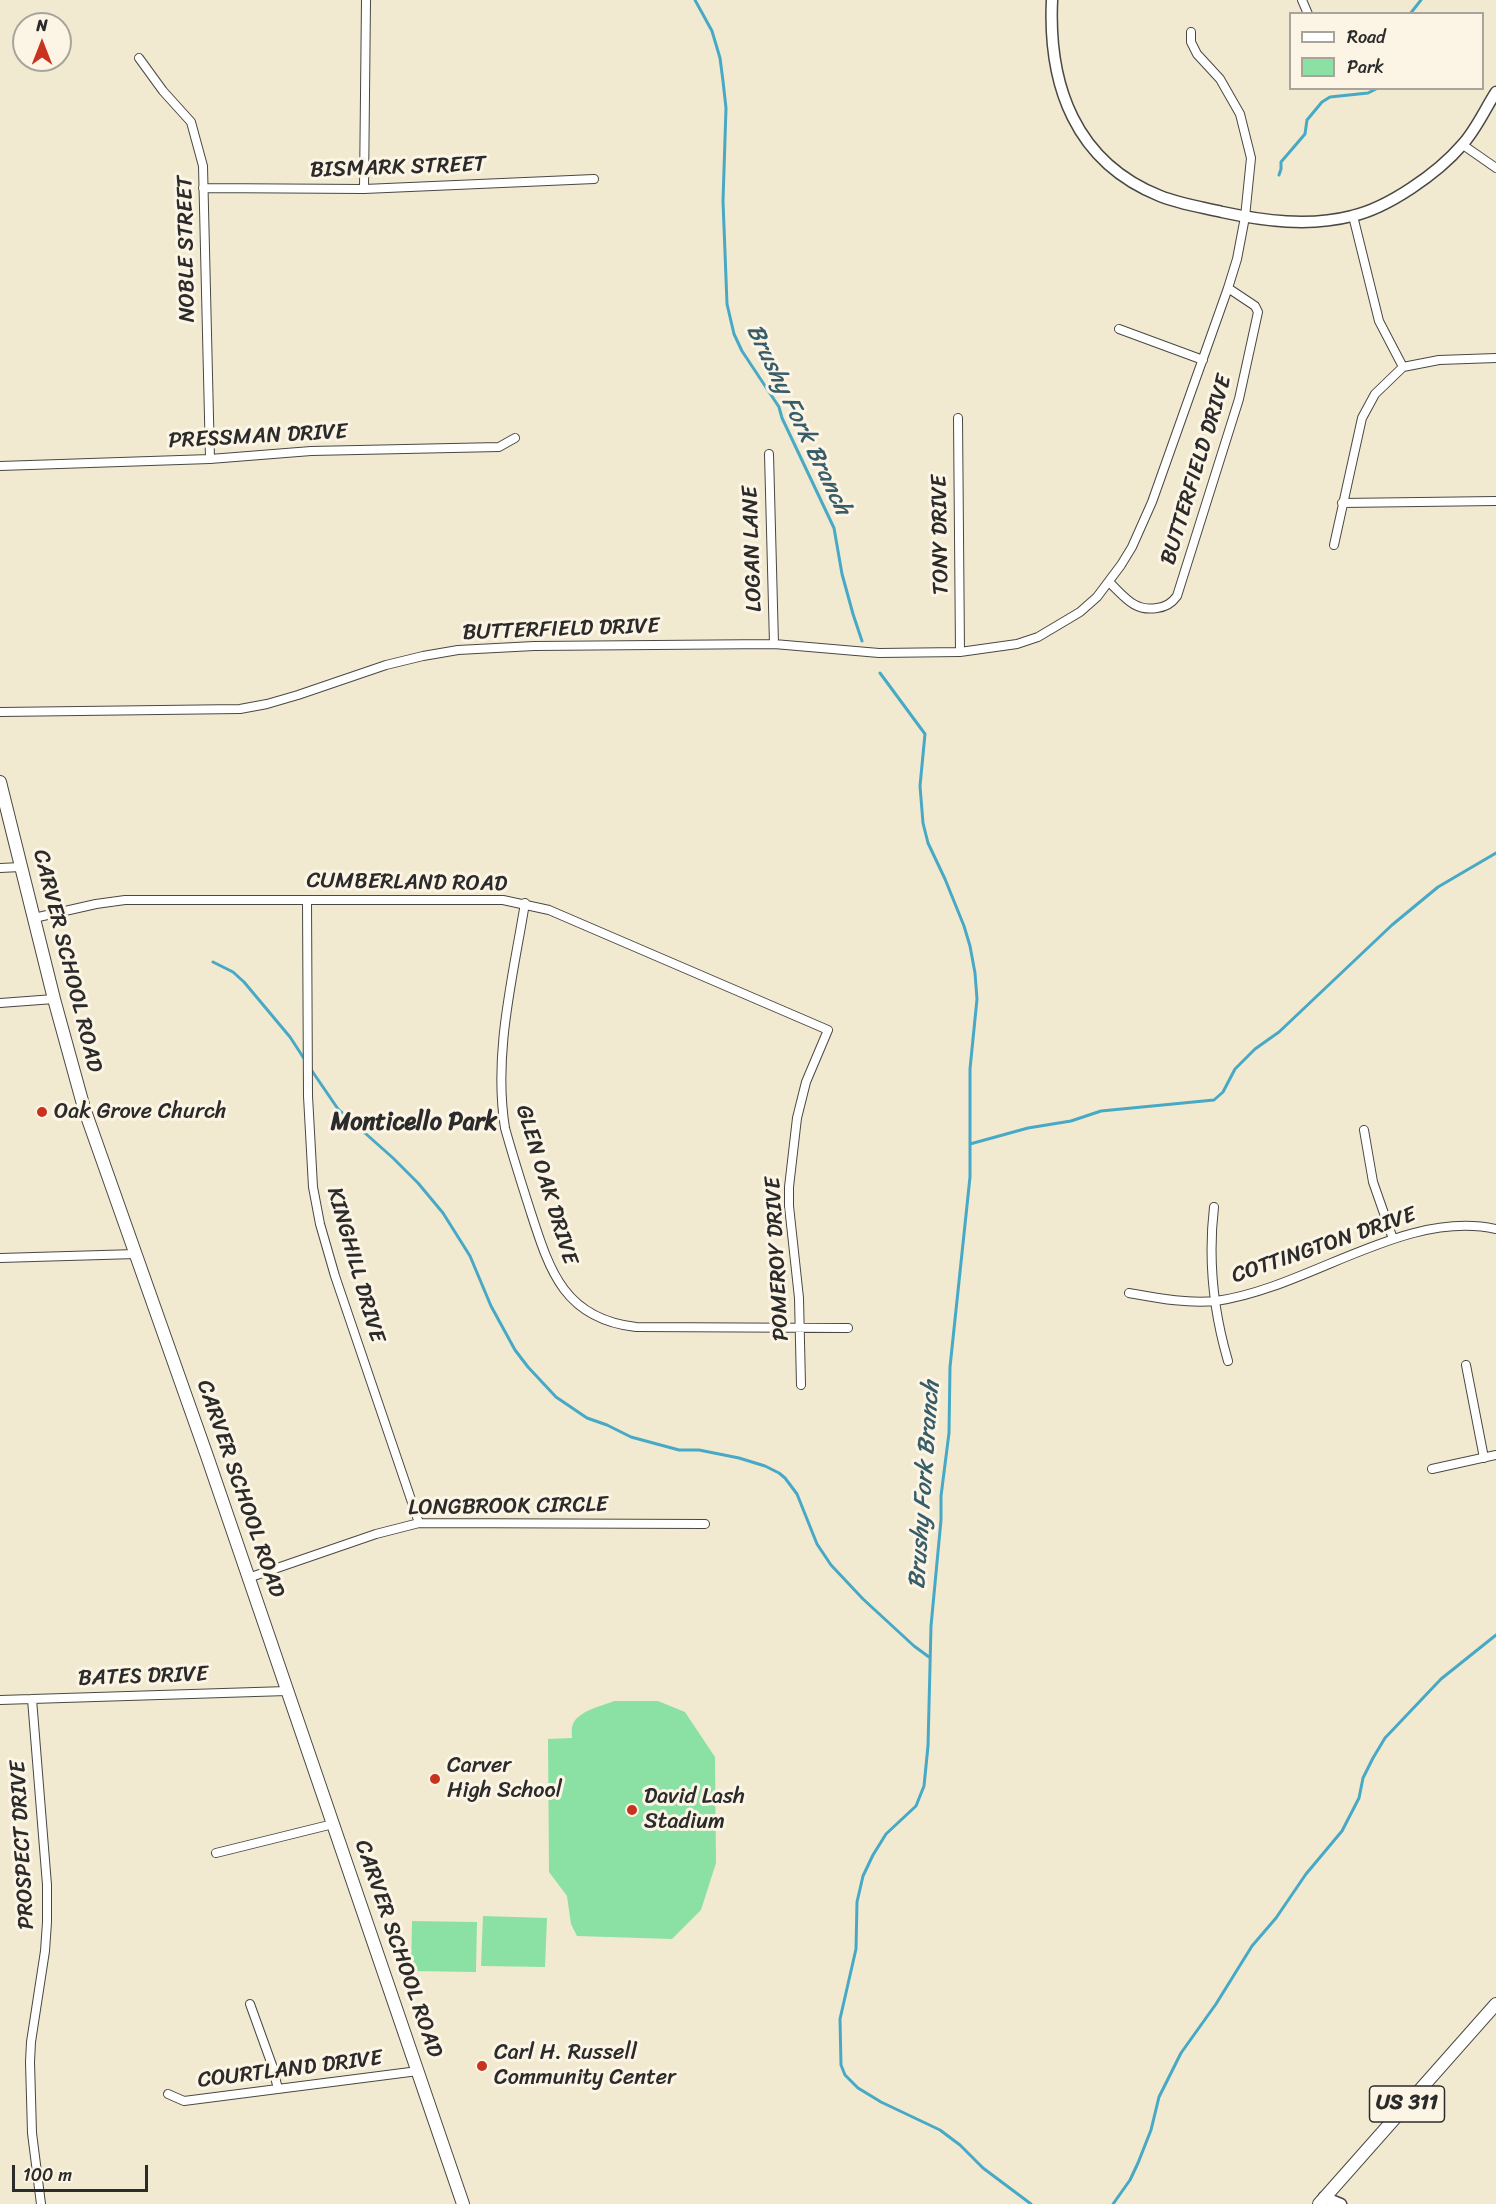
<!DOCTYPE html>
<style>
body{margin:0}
#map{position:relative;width:1496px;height:2204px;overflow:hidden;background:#f2ead0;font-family:Sriracha,sans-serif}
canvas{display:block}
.legend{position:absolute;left:1289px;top:12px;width:195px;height:78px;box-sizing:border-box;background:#fcf5e5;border:2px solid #a8a49b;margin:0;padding:8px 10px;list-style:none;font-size:18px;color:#2b2b2b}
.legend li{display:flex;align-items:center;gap:12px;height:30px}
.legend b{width:30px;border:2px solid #a8a49b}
.north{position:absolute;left:12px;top:12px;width:60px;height:60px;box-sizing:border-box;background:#fcf5e5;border:2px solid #a8a49b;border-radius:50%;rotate:0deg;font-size:16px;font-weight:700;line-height:24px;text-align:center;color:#2b2b2b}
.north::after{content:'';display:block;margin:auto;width:21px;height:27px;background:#c8321e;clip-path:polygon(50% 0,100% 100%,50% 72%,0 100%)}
.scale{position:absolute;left:12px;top:2165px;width:136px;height:27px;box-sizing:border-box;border:3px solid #2b2b2b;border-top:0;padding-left:8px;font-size:18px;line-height:21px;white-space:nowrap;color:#2b2b2b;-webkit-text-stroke:4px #fcf5e5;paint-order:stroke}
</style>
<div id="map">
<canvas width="1496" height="2204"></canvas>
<ul class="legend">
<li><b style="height:8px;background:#fff"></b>Road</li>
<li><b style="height:16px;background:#8be1a3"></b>Park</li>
</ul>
<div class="north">N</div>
<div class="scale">100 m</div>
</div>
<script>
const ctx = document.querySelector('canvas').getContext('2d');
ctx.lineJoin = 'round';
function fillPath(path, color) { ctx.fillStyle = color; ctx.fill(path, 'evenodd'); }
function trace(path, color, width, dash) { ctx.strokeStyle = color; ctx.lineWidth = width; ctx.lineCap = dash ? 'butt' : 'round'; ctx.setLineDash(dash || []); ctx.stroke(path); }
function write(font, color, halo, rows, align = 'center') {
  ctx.font = font + ' Sriracha,sans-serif'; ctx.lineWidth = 6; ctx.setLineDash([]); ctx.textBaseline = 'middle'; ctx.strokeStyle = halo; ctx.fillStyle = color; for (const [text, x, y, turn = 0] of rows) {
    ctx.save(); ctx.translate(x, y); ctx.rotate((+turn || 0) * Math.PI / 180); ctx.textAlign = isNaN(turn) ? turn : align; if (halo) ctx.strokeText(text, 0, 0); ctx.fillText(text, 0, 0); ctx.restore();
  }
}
const green = new Path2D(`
 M614,1701H658L685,1712L715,1757L716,1863L701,1910L672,1939L577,1936L571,1924L567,1896L549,1872L548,1739L572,1738C572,1734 571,1728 573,1724C578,1711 602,1706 614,1701Z
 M483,1916L547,1918L545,1967L481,1966Z
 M412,1921L477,1922L476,1972L411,1971Z`);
const stream = new Path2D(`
 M695,0L712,31L720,58L723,81L726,108L723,201L727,304L734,334L742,351L779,407L782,418L834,528L842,574L853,614L862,641
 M1410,14L1421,0
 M1279,175L1281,169V162L1305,134L1307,120L1322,102L1330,97L1368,93L1378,88
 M880,673L925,734L920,786L923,823L928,843L945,879L964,926L970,946L975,973L977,999L970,1069V1177L950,1367L949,1433L941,1496V1520L931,1626L928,1746L924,1786L916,1806L886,1834L873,1855L863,1876L857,1902L856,1949L840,2019L841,2065L845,2075L858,2088L881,2102L940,2130L960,2145L983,2168L1031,2204
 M213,962L233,972L244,982L290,1037L305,1060
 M310,1068L338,1109L393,1158L418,1183L443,1213L470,1256L491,1306L515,1350L528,1367L556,1397L587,1418L607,1425L631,1437L679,1450H699L739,1458L765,1466L779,1473L785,1478L797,1494L817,1544L831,1565L863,1599L914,1646L929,1657
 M970,1144L1028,1128L1071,1121L1101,1111L1214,1100L1223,1092L1235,1069L1255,1049L1279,1032L1392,925L1438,887L1496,853
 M1113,2204L1130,2180L1138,2163L1151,2130L1159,2097L1181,2053L1216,2004L1252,1946L1276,1918L1306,1874L1342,1831L1359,1798L1363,1778L1373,1758L1385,1738L1441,1679L1496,1635`);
const minor = new Path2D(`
 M1302,0L1308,14
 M139,58L163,91L191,122L203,166L210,459
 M1463,145L1496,168
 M203,188L364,189L594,179
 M364,189L366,0
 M1353,216L1379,321L1403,367
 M1119,329L1203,360
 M958,418L960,652
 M769,454L774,644
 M0,466L210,459L311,451L499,447L515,438
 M1342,503L1496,501
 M1334,545L1362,418L1375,394L1403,367L1439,360L1496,358
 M1109,582C1124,596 1134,612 1157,608C1166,607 1172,603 1177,596L1239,399L1258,312L1255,306L1228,288
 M0,712L240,709L267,704L298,695L386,665L423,656L458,650L534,646L774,644L879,653L960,652L1017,644L1038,637L1080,612L1097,597L1121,565L1132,547L1152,502L1228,288L1237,259L1245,217L1251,158L1240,114L1220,79L1197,54L1191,42V32
 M0,868L21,867
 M307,900L308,1096L313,1187L320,1224L335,1276L419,1523
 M525,903C513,977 493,1054 505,1128C513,1157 522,1185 531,1213C550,1272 565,1319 636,1327L848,1328
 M34,918L96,904L125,900H503L549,910L828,1030L806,1082L797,1118L789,1187V1206L799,1298L801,1385
 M0,1003L54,999
 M1364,1130L1373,1182L1393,1239
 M1214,1207C1208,1259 1213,1310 1228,1361
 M0,1258L136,1254
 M1129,1293C1157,1298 1187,1304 1216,1301C1309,1288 1404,1209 1496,1229
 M1466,1365L1484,1458
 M1432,1469L1496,1455
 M248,1578L376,1534L419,1523L705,1524
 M32,1699L47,1885V1922L45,1951L31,2042L30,2062L32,2133L41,2204
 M0,1700L287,1691
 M216,1853L333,1824
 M250,2004L272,2065L278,2089
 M168,2094L184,2101L418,2071`);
const tertiary = new Path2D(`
 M1052,0C1048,85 1075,162 1160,196C1180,204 1201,207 1222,212C1264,221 1309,227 1352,216C1388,208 1438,173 1462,145C1476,130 1485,109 1496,92
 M1324,2197L1341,2204`);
const primary = new Path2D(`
 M0,782L54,999L84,1108L207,1456L463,2204
 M1319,2204L1496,2004`);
const markers = [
 [42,1112,6,"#c8321e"],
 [435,1779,6,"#c8321e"],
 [632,1810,6,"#c8321e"],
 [482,2066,6,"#c8321e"]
];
const shields = [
 [1407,2104,75]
];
const shieldNames = [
 ["US 311",1407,2104]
];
const streetNames = [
 ["BISMARK STREET",398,168,-2],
 ["NOBLE STREET",187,249,-91],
 ["PRESSMAN DRIVE",258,437,-3],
 ["BUTTERFIELD DRIVE",1197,470,-73],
 ["TONY DRIVE",941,535,-91],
 ["LOGAN LANE",753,549,-92],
 ["BUTTERFIELD DRIVE",561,630,-2],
 ["CUMBERLAND ROAD",407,883,1],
 ["CARVER SCHOOL ROAD",67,961,76],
 ["GLEN OAK DRIVE",546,1185,73],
 ["COTTINGTON DRIVE",1324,1246,-19],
 ["POMEROY DRIVE",778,1259,-93],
 ["KINGHILL DRIVE",355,1265,74],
 ["CARVER SCHOOL ROAD",240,1489,71],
 ["LONGBROOK CIRCLE",508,1507,-1],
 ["BATES DRIVE",143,1677,-2],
 ["PROSPECT DRIVE",23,1845,-93],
 ["CARVER SCHOOL ROAD",398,1949,71],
 ["COURTLAND DRIVE",290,2070,-7]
];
const poiNames = [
 ["Oak Grove Church",54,1112],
 ["Carver",447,1766],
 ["High School",447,1791],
 ["David Lash",644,1797],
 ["Stadium",644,1822],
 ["Carl H. Russell",494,2053],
 ["Community Center",494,2078]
];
const waterNames = [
 ["Brushy Fork Branch",798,420,64],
 ["Brushy Fork Branch",925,1485,-86]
];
const neighbourhoodNames = [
 ["Monticello Park",414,1123]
];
fillPath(green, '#8be1a3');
trace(stream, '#47a9c6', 3);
trace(minor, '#494844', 10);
trace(tertiary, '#494844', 13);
trace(primary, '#494844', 14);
trace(minor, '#fff', 8);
trace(tertiary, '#fff', 10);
trace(primary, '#fff', 12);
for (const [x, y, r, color] of markers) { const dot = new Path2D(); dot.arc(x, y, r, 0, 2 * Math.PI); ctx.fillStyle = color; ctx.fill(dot); trace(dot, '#fcf5e5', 2); }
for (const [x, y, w] of shields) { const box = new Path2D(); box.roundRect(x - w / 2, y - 18, w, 36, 4.5); ctx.fillStyle = '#fcf5e5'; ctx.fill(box); trace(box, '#2b2b2b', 1.5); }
write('bold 21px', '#2b2b2b', null, shieldNames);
write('22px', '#2b2b2b', '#fcf5e5', streetNames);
write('22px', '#2b2b2b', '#fcf5e5', poiNames, 'left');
write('italic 24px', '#365d69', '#fcf5e5', waterNames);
write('bold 24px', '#2b2b2b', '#fcf5e5', neighbourhoodNames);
</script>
